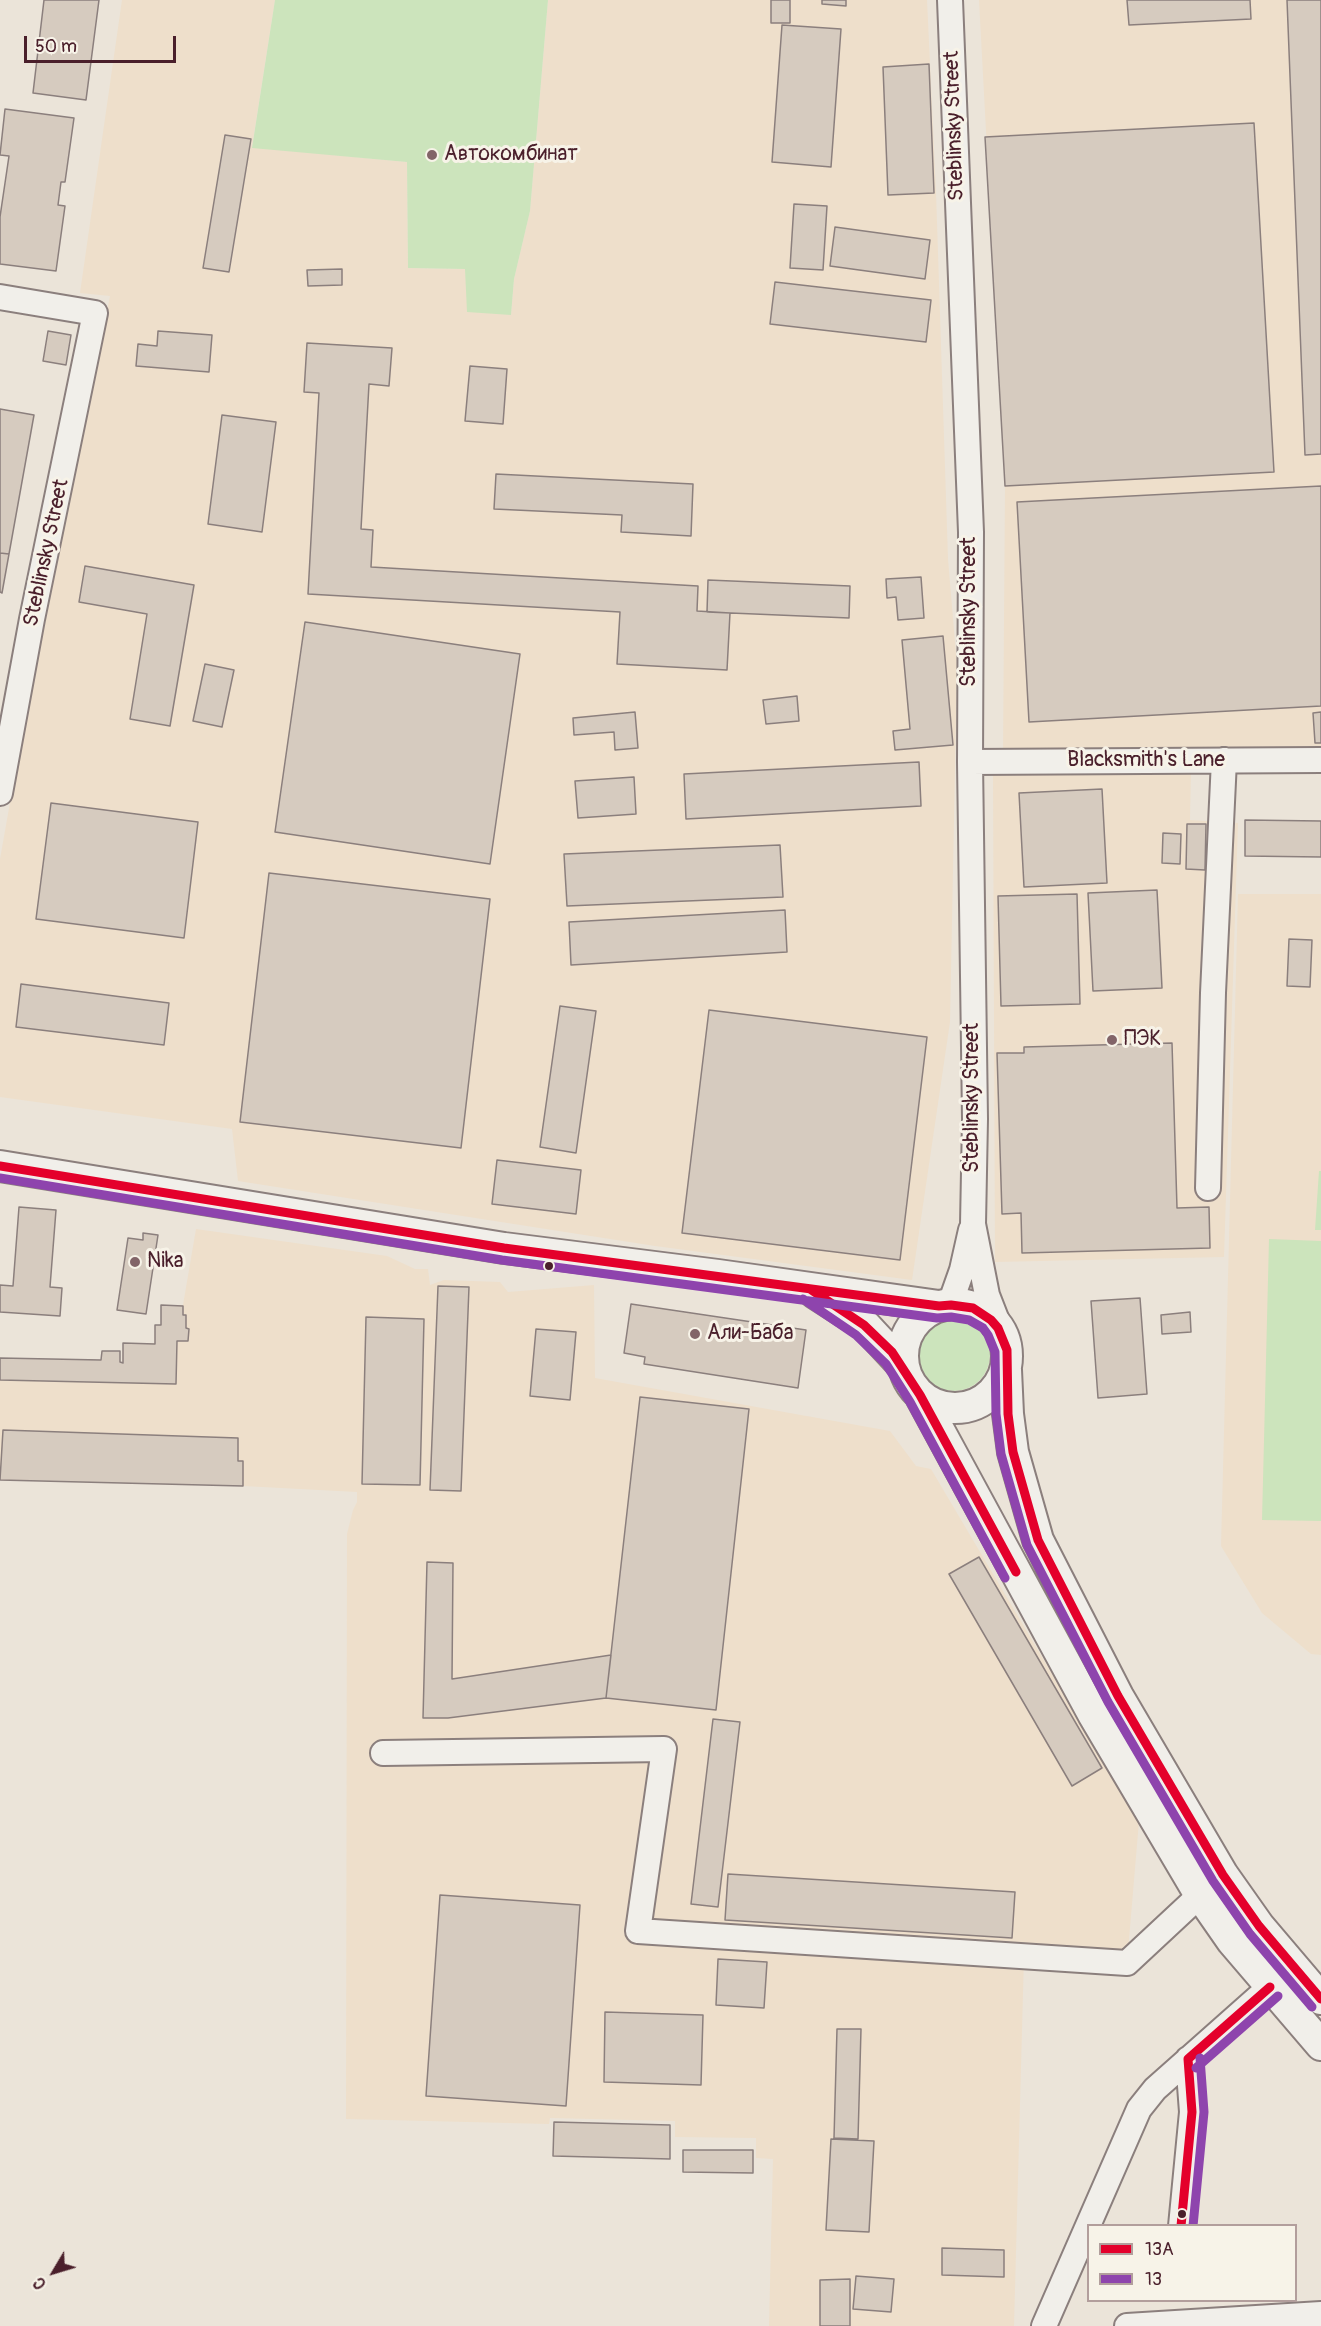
<!DOCTYPE html>
<meta charset="utf-8">
<style>
body{margin:0}
#map{position:relative;width:1321px;height:2326px;overflow:hidden;background:#ebe4d9;font-family:Pangolin,sans-serif}
canvas{display:block}
.legend{position:absolute;left:1087px;top:2224px;width:210px;height:78px;box-sizing:border-box;background:#f7f3e8;border:2px solid #b29e9c;margin:0;padding:8px 10px;list-style:none;font-size:18px;color:#4a1f2b}
.legend li{display:flex;align-items:center;gap:12px;height:30px}
.legend b{width:30px;border:2px solid #b29e9c}
.north{position:absolute;left:24px;top:2242px;width:60px;height:60px;-webkit-text-stroke:4px #f7f3e8;paint-order:stroke;rotate:232deg;font-size:16px;font-weight:700;line-height:24px;text-align:center;color:#4a1f2b}
.north::after{content:'';display:block;margin:auto;width:21px;height:27px;background:#4a1f2b;clip-path:polygon(50% 0,100% 100%,50% 72%,0 100%)}
.scale{position:absolute;left:24px;top:36px;width:152px;height:27px;box-sizing:border-box;border:3px solid #4a1f2b;border-top:0;padding-left:8px;font-size:18px;line-height:21px;white-space:nowrap;color:#4a1f2b;-webkit-text-stroke:4px #f7f3e8;paint-order:stroke}
</style>
<div id="map">
<canvas width="1321" height="2326"></canvas>
<ul class="legend">
<li><b style="height:8px;background:#e4002b"></b>13А</li>
<li><b style="height:8px;background:#8e44ad"></b>13</li>
</ul>
<div class="north">С</div>
<div class="scale">50 m</div>
</div>
<script>
const ctx = document.querySelector('canvas').getContext('2d');
ctx.lineJoin = 'round';
function fillPath(path, color) { ctx.fillStyle = color; ctx.fill(path, 'evenodd'); }
function trace(path, color, width, dash) { ctx.strokeStyle = color; ctx.lineWidth = width; ctx.lineCap = dash ? 'butt' : 'round'; ctx.setLineDash(dash || []); ctx.stroke(path); }
function write(font, color, halo, rows, align = 'center') {
  ctx.font = font + ' Pangolin,sans-serif'; ctx.lineWidth = 6; ctx.setLineDash([]); ctx.textBaseline = 'middle'; ctx.strokeStyle = halo; ctx.fillStyle = color; for (const [text, x, y, turn = 0] of rows) {
    ctx.save(); ctx.translate(x, y); ctx.rotate((+turn || 0) * Math.PI / 180); ctx.textAlign = isNaN(turn) ? turn : align; if (halo) ctx.strokeText(text, 0, 0); ctx.fillText(text, 0, 0); ctx.restore();
  }
}
const built = new Path2D(`
 M122,0H275L252,147L407,162L408,268L465,269L511,315L514,279L530,211L548,0H927L936,192L948,559L957,666L950,1022L912,1280L655,1246L238,1181L232,1129L0,1097V859L14,780L110,296L80,293Z
 M979,0H1321V751L1003,755L1005,486Z
 M1191,768L1190,820L1238,823L1224,1257L995,1262L993,775Z
 M1238,894H1321V1655L1311,1654L1262,1613L1221,1546Z
 M196,1229L387,1256L415,1269H428L430,1285L444,1280L500,1282L508,1292L594,1285L595,1378L890,1431L916,1466L931,1469L1139,1821L1127,1963L1024,1956L1014,2326H769L773,2159L756,2158V2138L675,2137V2121L550,2118L549,2124L346,2119L347,1534L353,1510L357,1502V1492L243,1486L0,1480V1358L101,1360L102,1351H120V1362H122L123,1343H154L155,1325H161V1305H183Z`);
const green = new Path2D(`
 M275,0H548L530,211L514,279L511,315L467,312L465,269L408,268L407,162L252,148Z
 M1319,1171H1321V1230H1315Z
 M1269,1239L1321,1241V1521L1262,1520Z
 M918 1355a36 36 0 1 1 72 0a36 36 0 1 1-72 0Z`);
const building = new Path2D(`
 M44,0H99L86,100L33,93Z
 M771,0H790V23H771Z
 M822,0H846V6L822,4Z
 M1127,0H1250L1251,19L1129,25Z
 M1287,0H1321V454L1305,455Z
 M782,25L841,29L831,167L772,162Z
 M929,64L934,193L888,195L883,67Z
 M5,109L74,118L65,182H61L58,205L65,206L56,271L0,264V217L9,156L0,155Z
 M1254,123L1274,472L1005,486L985,137Z
 M225,135L251,139L229,272L203,268Z
 M794,204L827,206L823,270L790,268Z
 M835,227L930,240L925,279L830,266Z
 M342,269V285L308,286L307,270Z
 M775,282L931,300L926,342L770,324Z
 M48,331L71,335L66,365L43,361Z
 M158,331L212,335L209,372L136,366L138,344L157,346Z
 M307,343L392,348L389,386L369,384L361,529L373,530L371,567L698,586L697,611L730,613L727,670L617,664L620,612L308,594L319,393L304,392Z
 M470,366L507,369L503,424L465,421Z
 M0,409L34,415L9,554L0,553Z
 M222,415L276,422L262,532L208,524Z
 M496,474L693,484L691,536L621,532L622,515L494,509Z
 M1321,486V706L1029,722L1017,502Z
 M0,553L9,554L2,593L0,592Z
 M85,566L194,585L170,726L130,719L147,614L79,602Z
 M921,577L924,618L898,620L896,597L887,598L886,579Z
 M708,580L850,586L849,618L707,612Z
 M305,622L520,654L490,864L275,832Z
 M943,636L953,745L895,750L893,731L910,729L902,640Z
 M205,664L234,670L222,727L193,721Z
 M797,696L799,721L766,724L763,700Z
 M635,712L638,748L615,750L614,732L574,735L573,718Z
 M1321,712V743H1315L1313,713Z
 M919,762L921,806L686,819L684,774Z
 M634,777L636,814L578,818L575,781Z
 M1102,789L1107,883L1024,887L1019,793Z
 M51,803L198,822L184,938L36,919Z
 M1245,820L1321,821V857L1245,856Z
 M1187,824H1206L1205,870L1186,869Z
 M1163,833L1181,834L1180,864L1162,863Z
 M780,845L783,897L567,906L564,854Z
 M269,873L490,899L461,1148L240,1122Z
 M1157,890L1162,988L1093,991L1088,893Z
 M1077,894L1080,1004L1001,1006L998,896Z
 M785,910L787,952L571,965L569,922Z
 M1289,939L1312,940L1310,987L1287,986Z
 M21,984L169,1003L164,1045L16,1027Z
 M560,1006L596,1011L576,1153L540,1147Z
 M709,1010L927,1037L900,1260L682,1233Z
 M1172,1043L1177,1208L1209,1207L1210,1248L1022,1253L1021,1213L1002,1214L997,1053H1024V1047Z
 M497,1160L581,1170L576,1214L492,1204Z
 M19,1207L56,1210L50,1287L62,1288L60,1316L0,1312V1285L13,1286Z
 M143,1233L158,1235L146,1314L117,1310L128,1238L143,1240Z
 M438,1286L469,1287L461,1491L430,1490Z
 M1140,1298L1147,1394L1098,1398L1091,1301Z
 M631,1304L806,1330L798,1388L644,1364L645,1357L624,1353Z
 M161,1305L183,1306V1315H186V1328L189,1329L188,1341H177L176,1384L0,1380V1358L101,1360L102,1351H120V1362L123,1363V1343L155,1344V1325H161Z
 M1190,1312L1191,1332L1162,1334L1161,1315Z
 M366,1317L424,1319L420,1485L362,1484Z
 M536,1329L576,1332L570,1400L530,1396Z
 M640,1397L749,1409L716,1710L606,1698Z
 M3,1430L238,1438V1461H243V1486L0,1480Z
 M979,1557L1102,1768L1072,1786L949,1574Z
 M427,1562L453,1563L452,1679L611,1655L606,1698L448,1718H423Z
 M713,1719L740,1722L718,1907L691,1904Z
 M728,1874L1015,1892L1012,1938L725,1920Z
 M440,1895L580,1905L566,2106L426,2096Z
 M718,1959L767,1962L764,2008L716,2005Z
 M605,2012L703,2015L701,2085L604,2082Z
 M837,2029H861L858,2139L834,2138Z
 M554,2122L670,2125V2159L553,2156Z
 M831,2139L874,2141L869,2232L826,2230Z
 M683,2150H753V2173L683,2172Z
 M942,2248L1004,2250V2277L942,2275Z
 M856,2276L894,2279L891,2312L853,2309Z
 M850,2279V2326H820V2280Z`);
const minor = new Path2D(`
 M950,0L971,532L970,762L975,1119L973,1224L987,1295L1001,1331
 M0,297L95,313L32,619L0,793
 M970,762L1321,760
 M1208,1188L1213,993L1224,760
 M950,1304L962,1270L971,1230
 M383,1753L664,1749L638,1931L1127,1963L1200,1895
 M1181,2226L1192,2112L1188,2059
 M1044,2326L1139,2109L1155,2089L1270,1987
 M1127,2326L1321,2314`);
const major = new Path2D(`
 M0,1166L504,1248L718,1275L939,1306
 M815,1293L865,1325L904,1367
 M903 1356a52 52 0 1 1 104 0a52 52 0 1 1-104 0Z
 M1006,1370L1008,1414L1013,1452L1038,1540L1118,1696L1223,1875L1259,1926L1321,1999
 M920,1395L1093,1714L1200,1895L1232,1941L1321,2045`);
const bus1 = new Path2D(`
 M0,1166L504,1248L939,1306L951,1305L973,1308L991,1320L998,1328L1007,1350L1008,1414L1013,1452L1038,1540L1118,1696L1223,1875L1259,1926L1321,1999
 M810,1289L864,1325L892,1352L920,1395L1016,1572
 M1188,2059L1270,1987
 M1181,2226L1192,2112L1188,2059`);
const bus2 = new Path2D(`
 M0,1178L502,1260L937,1318L951,1317L969,1320L983,1328L988,1335L995,1352L996,1414L1001,1454L1027,1545L1108,1702L1213,1881L1250,1934L1312,2007
 M803,1299L856,1335L886,1364L910,1402L1005,1578
 M1196,2068L1278,1996
 M1193,2226L1204,2112L1200,2058`);
const markers = [
 [432,155,6,"#826468"],
 [1112,1040,6,"#826468"],
 [135,1262,6,"#826468"],
 [549,1266,5,"#4a1f2b"],
 [695,1334,6,"#826468"],
 [1182,2214,5,"#4a1f2b"]
];
const streetNames = [
 ["Steblinsky Street",955,126,-92],
 ["Steblinsky Street",47,553,-78],
 ["Steblinsky Street",970,612,-90],
 ["Blacksmith's Lane",1146,761],
 ["Steblinsky Street",973,1098,-90]
];
const poiNames = [
 ["Автокомбинат",444,155],
 ["ПЭК",1124,1040],
 ["Nika",147,1262],
 ["Али-Баба",707,1334]
];
fillPath(built, '#eedfcb');
fillPath(green, '#cce4bc');
fillPath(building, '#d6cbbf');
trace(building, '#8b7f7d', 1.5);
trace(minor, '#8b7f7d', 28);
trace(major, '#8b7f7d', 34);
trace(minor, '#f1efea', 24);
trace(major, '#f1efea', 30);
trace(bus1, '#e4002b', 9);
trace(bus2, '#8e44ad', 9);
for (const [x, y, r, color] of markers) { const dot = new Path2D(); dot.arc(x, y, r, 0, 2 * Math.PI); ctx.fillStyle = color; ctx.fill(dot); trace(dot, '#f7f3e8', 2); }
write('21px', '#4a1f2b', '#f7f3e8', streetNames);
write('21px', '#4a1f2b', '#f7f3e8', poiNames, 'left');
</script>
